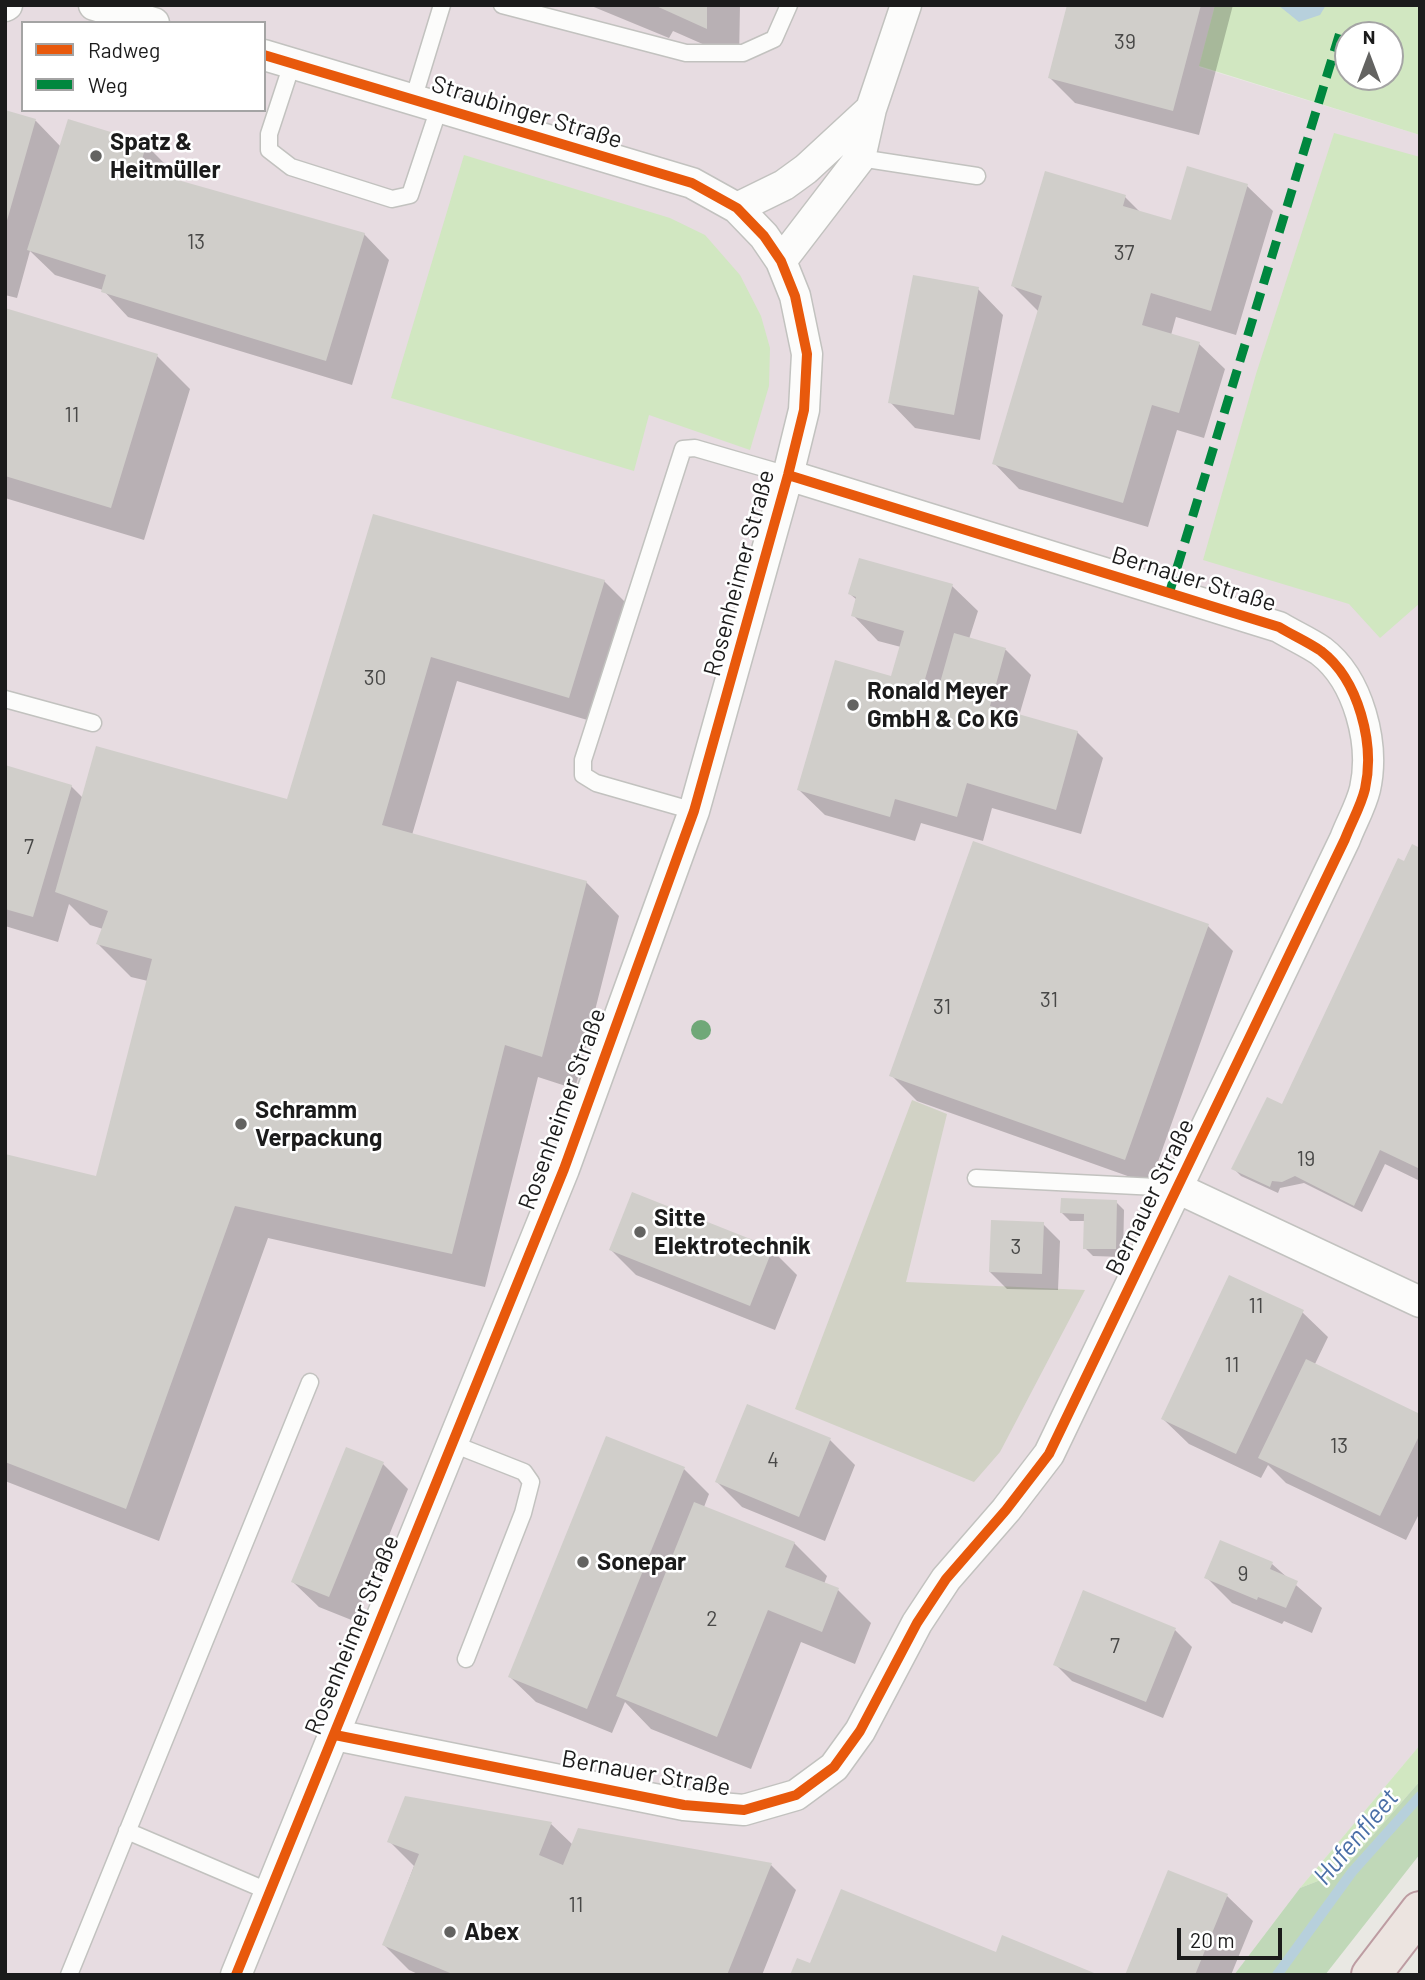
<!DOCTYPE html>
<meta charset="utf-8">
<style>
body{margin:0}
#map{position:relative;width:1425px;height:1980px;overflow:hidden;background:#e9e8e3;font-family:Barlow,sans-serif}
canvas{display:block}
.frame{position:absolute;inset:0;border:7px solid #1b1b1b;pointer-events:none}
.legend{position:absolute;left:21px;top:21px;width:245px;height:91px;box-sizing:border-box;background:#fff;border:2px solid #a4a4a4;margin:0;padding:9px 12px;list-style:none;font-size:21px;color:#1b1b1b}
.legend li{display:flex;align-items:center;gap:14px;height:35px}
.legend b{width:35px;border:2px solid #a4a4a4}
.north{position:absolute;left:1334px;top:21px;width:70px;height:70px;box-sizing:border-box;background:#fff;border:2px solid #a4a4a4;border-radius:50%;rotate:0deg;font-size:19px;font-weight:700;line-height:28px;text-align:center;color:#1b1b1b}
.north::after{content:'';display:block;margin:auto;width:24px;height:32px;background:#636361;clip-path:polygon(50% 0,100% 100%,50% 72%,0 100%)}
.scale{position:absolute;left:1177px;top:1928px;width:105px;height:32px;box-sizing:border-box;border:4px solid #1b1b1b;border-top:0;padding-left:9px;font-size:21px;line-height:24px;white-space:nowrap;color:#1b1b1b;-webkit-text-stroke:5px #fff;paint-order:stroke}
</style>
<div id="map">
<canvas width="1425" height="1980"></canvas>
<div class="frame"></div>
<ul class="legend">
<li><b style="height:9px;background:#e8590c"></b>Radweg</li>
<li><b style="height:9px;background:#00873e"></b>Weg</li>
</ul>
<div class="north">N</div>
<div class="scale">20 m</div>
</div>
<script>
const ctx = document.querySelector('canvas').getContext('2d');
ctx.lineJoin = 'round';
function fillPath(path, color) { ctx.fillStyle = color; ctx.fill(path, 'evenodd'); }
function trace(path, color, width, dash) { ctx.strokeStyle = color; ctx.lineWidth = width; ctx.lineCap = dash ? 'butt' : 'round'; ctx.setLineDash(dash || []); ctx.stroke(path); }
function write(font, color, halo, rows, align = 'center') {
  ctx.font = font + ' Barlow,sans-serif'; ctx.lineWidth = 5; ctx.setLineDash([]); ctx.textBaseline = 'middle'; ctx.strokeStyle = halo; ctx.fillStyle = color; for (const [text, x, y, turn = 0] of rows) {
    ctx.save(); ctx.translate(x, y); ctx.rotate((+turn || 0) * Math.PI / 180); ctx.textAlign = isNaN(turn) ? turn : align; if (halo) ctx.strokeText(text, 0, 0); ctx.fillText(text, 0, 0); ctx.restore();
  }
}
const industrial = new Path2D(`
 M5,5H1215L1199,67L1420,135V1745L1300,1888L1234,1975H5ZM23,23H264V110H23Z`);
const construction = new Path2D(`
 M912,1100L947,1114L906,1282L1085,1290L1000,1452L974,1482L795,1409Z`);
const grass = new Path2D(`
 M1215,5H1420V135L1199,66ZM1348,35H1390V77H1348Z
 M1334,133L1420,157V603L1380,638L1349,604L1203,560L1256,374Z
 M464,155L670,218L705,235L740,275L761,316L770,348L769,386L750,450L649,415L634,471L391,398Z
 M1420,1745V1781L1341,1872L1300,1888Z`);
const forest = new Path2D(`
 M1420,1781V1854L1325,1975H1234L1300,1888L1341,1872Z`);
const water = new Path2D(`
 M1278,5H1326L1320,15L1299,22Z`);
const shadow = new Path2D(`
 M589,5H740L739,60L673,31L669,38Z
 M1069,5H1233L1199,135L1075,103L1050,78Z
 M5,112L36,121L61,147L146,145L171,170L168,179L364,234L389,260L352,385L128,317L103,290L55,275L30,251L17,298L5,295Z
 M1247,186L1273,211L1236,335L1176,317L1171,335L1199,344L1225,369L1204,438L1177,430L1148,527L1019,489L994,463L1039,312L1013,286L1125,197L1141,213L1172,222Z
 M978,289L1003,315L980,440L915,428L890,402Z
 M5,310L157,356L190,389L144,540L5,498Z
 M374,516L604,581L630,607L594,722L457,681L412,835L586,882L619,916L575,1089L538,1077L485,1287L268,1238L159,1541L5,1481V1155L97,1178L148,981L131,977L98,944L103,929L90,925L69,904L58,942L5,926V767L71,786L83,798L289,801Z
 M952,586L978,611L969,639L1006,650L1031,675L1019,716L1077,732L1103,758L1081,834L992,808L983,841L921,823L915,841L825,815L799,790L892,678L901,647L878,641L853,615L857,600L850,594Z
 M1420,850V1181L1385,1164L1362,1212L1304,1183L1280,1188L1278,1193L1241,1176L1233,1168L1290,1110L1405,864Z
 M1208,926L1233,951L1150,1184L917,1101L891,1075Z
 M1116,1202L1124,1210L1123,1257L1093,1256L1085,1248V1221H1070L1062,1213Z
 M1043,1224L1060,1241L1058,1290L1007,1289L990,1272Z
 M611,1250H772L797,1275L775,1330L636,1275Z
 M1302,1312L1328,1337L1314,1366L1420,1416V1512L1406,1540L1286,1483L1268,1465L1261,1478L1189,1444L1163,1419Z
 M830,1440L855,1465L825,1541L742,1507L717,1482Z
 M383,1464L408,1489L354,1621L319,1607L293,1582Z
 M684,1469L709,1494L704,1507L794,1543L827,1576L824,1584L838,1590L871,1623L855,1664L801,1642L751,1769L651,1729L625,1702L612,1733L536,1702L510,1677Z
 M1272,1564L1322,1608L1312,1633L1284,1621L1282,1624L1232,1603L1206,1577Z
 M1084,1593L1175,1630L1192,1647L1163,1718L1072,1681L1055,1664Z
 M406,1798L551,1824L573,1845L771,1865L796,1890L762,1975H420L409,1970L384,1945L414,1866L389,1841Z
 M1227,1896L1253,1921L1231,1975H1127Z`);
const stream = new Path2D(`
 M1277,1975L1352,1872L1420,1796`);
const building = new Path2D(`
 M654,5H707V29Z
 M1067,5H1201L1173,111L1048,78Z
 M5,110L36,119L6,224H5Z
 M68,119L147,143L139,169L365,233L326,361L101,292L106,275L27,250Z
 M1187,166L1248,184L1211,311L1151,293L1142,325L1200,342L1179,413L1152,405L1123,503L992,464L1042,296L1011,286L1045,171L1126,195L1123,206L1171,220Z
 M913,275L979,287L954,415L888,403Z
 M5,308L158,354L111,508L5,476Z
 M373,514L605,580L569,698L431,657L382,825L587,881L542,1057L505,1045L452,1254L235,1206L126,1509L5,1462V1154L96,1176L152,959L96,944L108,911L55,892L96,746L287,799Z
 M859,558L953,584L923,686L938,690L954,633L1006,648L990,706L1078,731L1056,810L967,783L957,817L895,799L890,817L797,790L835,660L891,676L904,631L851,616L856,597L848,594Z
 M5,765L72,785L33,917L5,909Z
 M973,841L1209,924L1125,1160L889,1076Z
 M1412,844L1420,848V1169L1380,1150L1354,1206L1295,1176L1282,1182L1272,1181L1270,1187L1231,1169L1267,1097L1282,1104L1398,858L1404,861Z
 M632,1192L773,1248L750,1306L609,1250Z
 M1061,1198L1117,1200L1116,1249H1083L1084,1214L1060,1213Z
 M991,1220L1044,1222L1042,1274L989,1272Z
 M1229,1275L1304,1310L1236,1454L1161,1419Z
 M1306,1359L1420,1414V1434L1380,1516L1258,1458Z
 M747,1404L831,1438L799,1517L715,1482Z
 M606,1436L685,1467L587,1709L508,1677Z
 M346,1447L384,1462L329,1597L291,1582Z
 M694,1502L795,1542L785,1567L839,1588L822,1632L768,1610L717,1737L616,1696Z
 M1220,1540L1273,1562L1270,1569L1298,1581L1286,1608L1258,1597L1257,1600L1204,1578Z
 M1083,1590L1176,1628L1146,1702L1053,1665Z
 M405,1796L552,1822L539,1855L563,1865L578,1828L772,1863L727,1975H455L382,1945L419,1854L387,1842Z
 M1168,1870L1228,1894L1195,1975H1125Z
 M841,1889L996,1952L1002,1935L1099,1975H790L797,1958L810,1963Z`);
const service = new Path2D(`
 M502,5L686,53H743L774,39L789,5
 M292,64L269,134V150L291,167L392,199L410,195L439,108
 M413,100L442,5
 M860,158L977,176
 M5,699L93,723
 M694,811L596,783L583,775V760L683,449L695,448L788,475
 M976,1178L1177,1188
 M453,1444L524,1472L531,1482L523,1513L466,1659
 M127,1831L270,1892
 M69,1975L310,1382`);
const minor = new Path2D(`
 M94,5L154,23
 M5,6L7,5
 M737,208L784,185L806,169L871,109
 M781,261L860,158L871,109L906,5
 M1177,1188L1420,1302
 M335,1735L684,1805L744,1810L796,1795L834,1767L860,1731L917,1623L946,1579L1006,1510L1049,1454L1345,839C1351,823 1361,806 1365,789C1375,744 1359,680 1321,651C1308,642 1292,635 1279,627L788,475
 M236,1975L564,1169L694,811L788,475L804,410L807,354L795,296L781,261L764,236L737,208L692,183L264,55`);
const trunk = new Path2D(`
 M1371,1975L1420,1911`);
const quiet = new Path2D(`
 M1169,594L1342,26`);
const cycleway = new Path2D(`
 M335,1735L684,1805L744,1810L796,1795L834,1767L860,1731L917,1623L946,1579L1006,1510L1049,1454L1345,839C1351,823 1361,806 1365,789C1375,744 1359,680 1321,651C1308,642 1292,635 1279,627L788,475
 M236,1975L564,1169L694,811L788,475L804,410L807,354L795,296L781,261L764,236L737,208L692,183L264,55`);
const trees = [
 [701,1030]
];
const markers = [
 [96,156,7,"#636361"],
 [853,705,7,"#636361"],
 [241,1124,7,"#636361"],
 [640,1232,7,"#636361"],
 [583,1562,7,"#636361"],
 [450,1932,7,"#636361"]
];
const numberNames = [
 ["39",1125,42],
 ["13",196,242],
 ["37",1124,253],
 ["11",72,415],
 ["30",375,678],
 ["7",29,847],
 ["31",1049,1000],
 ["31",942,1007],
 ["19",1306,1159],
 ["3",1016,1247],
 ["11",1256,1306],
 ["11",1232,1365],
 ["13",1339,1446],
 ["4",773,1460],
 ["9",1243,1574],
 ["2",712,1619],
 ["7",1115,1646],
 ["11",576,1905]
];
const streetNames = [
 ["Straubinger Straße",527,112,17],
 ["Rosenheimer Straße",739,573,-75],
 ["Bernauer Straße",1194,579,17],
 ["Rosenheimer Straße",562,1109,-70],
 ["Bernauer Straße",1150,1197,-64],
 ["Rosenheimer Straße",352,1635,-68],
 ["Bernauer Straße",646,1773,10]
];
const poiNames = [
 ["Spatz &",110,142],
 ["Heitmüller",110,170],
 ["Ronald Meyer",867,691],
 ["GmbH & Co KG",867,719],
 ["Schramm",255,1110],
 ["Verpackung",255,1138],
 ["Sitte",654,1218],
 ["Elektrotechnik",654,1246],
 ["Sonepar",597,1562],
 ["Abex",464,1932]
];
const waterNames = [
 ["Hufenfleet",1356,1837,-50]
];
fillPath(industrial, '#e7dce1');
fillPath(construction, '#d1d2c5');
fillPath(grass, '#d1e7c1');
fillPath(forest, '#c0d8b8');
fillPath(water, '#b7d0dc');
fillPath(shadow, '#0003');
trace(stream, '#b7d0dc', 10);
fillPath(building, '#d0ceca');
trace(service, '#c2c2bf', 19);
trace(minor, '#c2c2bf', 33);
trace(trunk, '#bd9ca2', 42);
trace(service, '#fcfcfb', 16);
trace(minor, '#fcfcfb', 30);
trace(trunk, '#ece4e0', 38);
trace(quiet, '#00873e', 9, [18, 9]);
trace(cycleway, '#e8590c', 10);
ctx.fillStyle = '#70a878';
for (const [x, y] of trees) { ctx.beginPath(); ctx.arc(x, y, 10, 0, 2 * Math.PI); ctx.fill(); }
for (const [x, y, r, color] of markers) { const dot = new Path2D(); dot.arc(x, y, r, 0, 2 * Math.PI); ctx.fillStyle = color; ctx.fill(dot); trace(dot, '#fff', 2.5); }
write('21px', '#484847', null, numberNames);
write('24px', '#1b1b1b', '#fff', streetNames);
write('bold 24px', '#1b1b1b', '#fff', poiNames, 'left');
write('italic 26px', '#4a6fa7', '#fff', waterNames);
</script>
